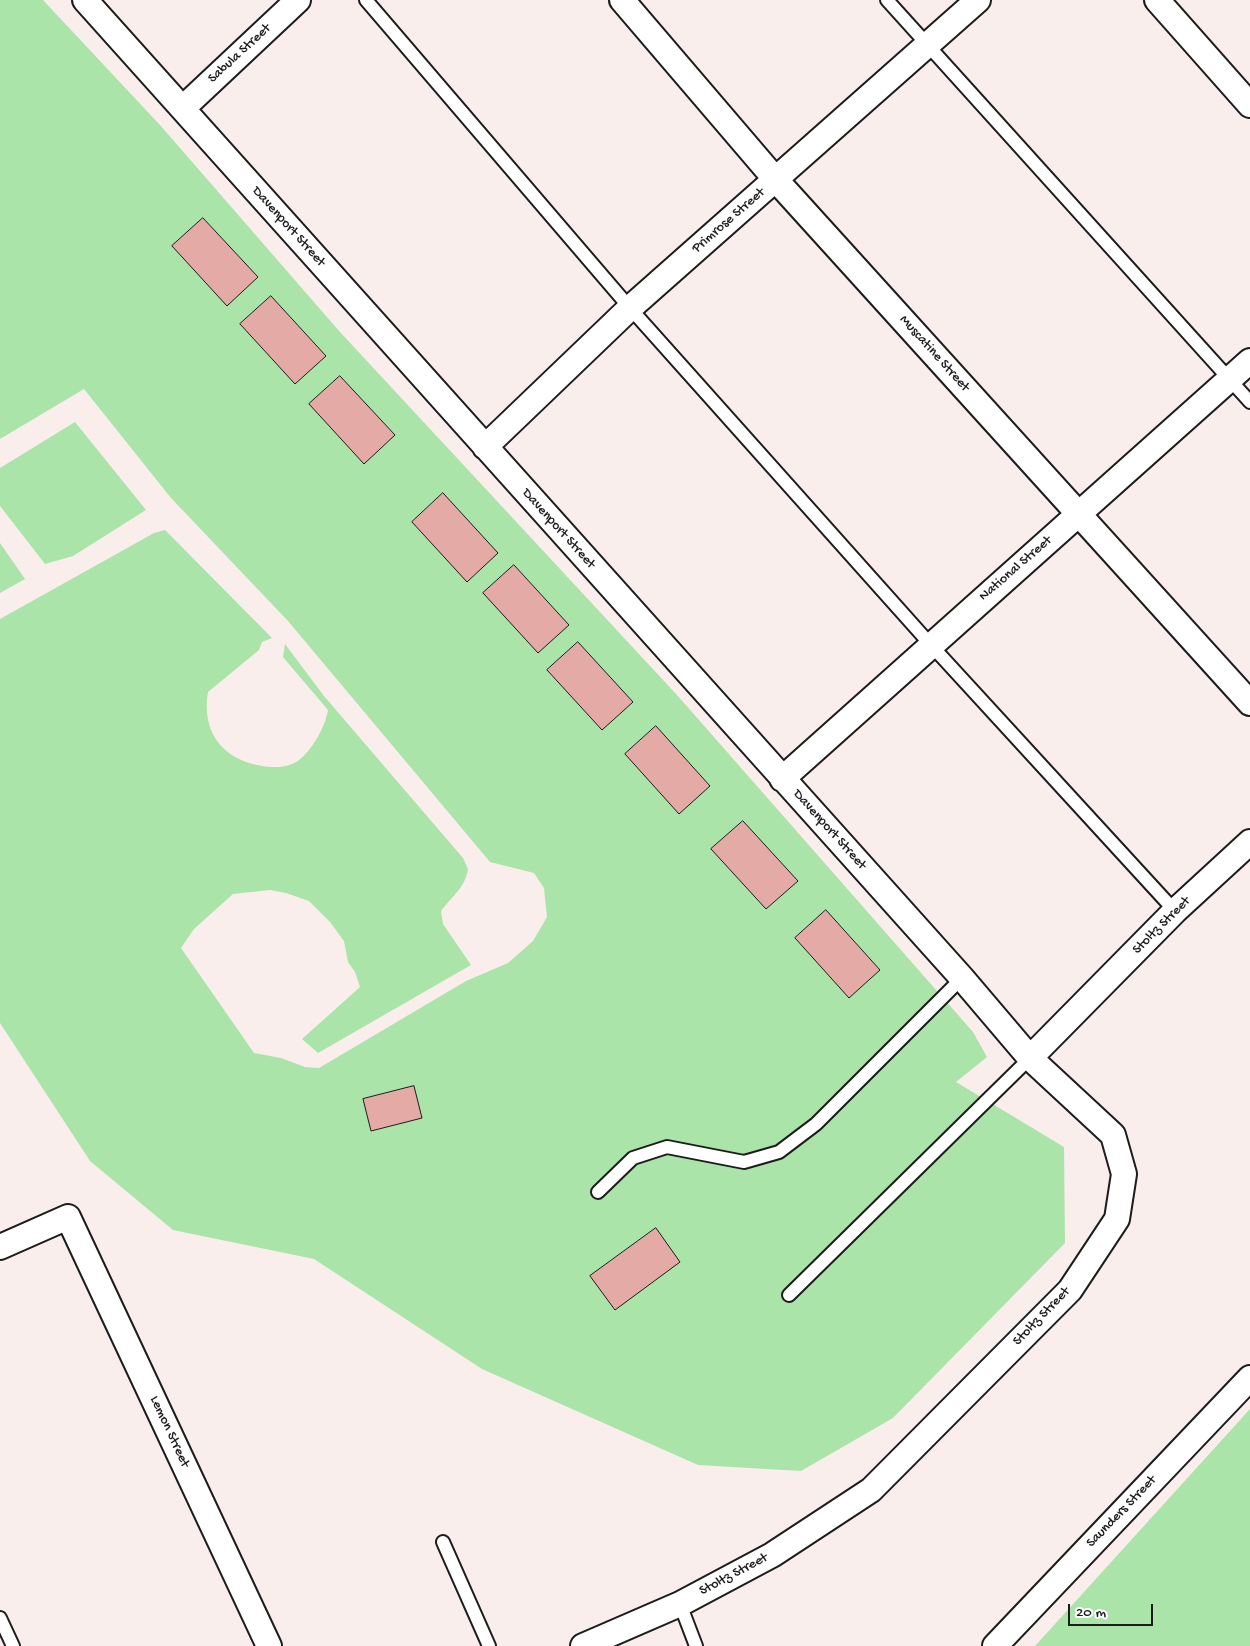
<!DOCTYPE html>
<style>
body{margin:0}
#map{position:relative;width:1250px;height:1646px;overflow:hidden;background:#faeeed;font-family:"Gochi Hand",sans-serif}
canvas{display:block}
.scale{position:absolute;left:1068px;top:1604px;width:85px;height:22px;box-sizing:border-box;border:2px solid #1c1c1c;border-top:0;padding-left:6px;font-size:15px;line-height:18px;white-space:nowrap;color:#1c1c1c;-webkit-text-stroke:4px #fff;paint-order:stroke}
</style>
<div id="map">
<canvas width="1250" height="1646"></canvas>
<div class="scale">20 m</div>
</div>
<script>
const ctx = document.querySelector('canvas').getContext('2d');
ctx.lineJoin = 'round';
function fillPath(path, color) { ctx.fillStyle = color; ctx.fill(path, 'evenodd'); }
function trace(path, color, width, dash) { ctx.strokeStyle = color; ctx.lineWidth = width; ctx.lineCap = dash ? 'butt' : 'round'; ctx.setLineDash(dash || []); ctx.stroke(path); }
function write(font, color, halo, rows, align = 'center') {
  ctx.font = font + ' "Gochi Hand",sans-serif'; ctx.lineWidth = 4; ctx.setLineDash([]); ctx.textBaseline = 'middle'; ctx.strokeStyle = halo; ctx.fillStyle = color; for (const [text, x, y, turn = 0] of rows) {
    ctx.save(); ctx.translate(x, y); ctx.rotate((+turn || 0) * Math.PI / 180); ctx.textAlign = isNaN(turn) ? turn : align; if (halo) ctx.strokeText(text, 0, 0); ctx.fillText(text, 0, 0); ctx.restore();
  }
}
const green = new Path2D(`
 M0,0H43L160,125L340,332L677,695L973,1032L987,1057L956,1082L1064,1147L1065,1243L893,1418L801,1471L698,1465L482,1369L314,1259L173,1230L90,1161L0,1023V619L154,533L165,530L272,638L262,642L259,650L208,692C201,732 223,760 262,766C274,768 289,768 299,760C313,749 325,727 328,710L283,657L285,644L324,696L463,858L468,869C465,888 452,896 441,911L443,924L471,965L318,1053L302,1039L360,987L355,972L348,962L344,941L330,922L309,901L286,893L270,890L233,894L194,929L181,948L254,1053L281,1058L305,1067L319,1068L466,981L508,963L533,941L547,917L544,888L534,873L490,862L288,621L171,498L84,389L0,439Z
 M75,422L146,510L73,556L45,564L0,506V468Z
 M0,543L25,579L0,593Z
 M1250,1409V1646H1035Z`);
const building = new Path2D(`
 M203,218L258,277L227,306L172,246Z
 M271,296L326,356L295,384L240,324Z
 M340,376L395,435L364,464L309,404Z
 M443,493L498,553L467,582L412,522Z
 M514,565L569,625L538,653L483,593Z
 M578,642L633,702L602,730L547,670Z
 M656,726L710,786L679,814L625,754Z
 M743,821L798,881L766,909L711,849Z
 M826,910L880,970L849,998L795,938Z
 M414,1086L422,1118L371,1131L363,1099Z
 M656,1228L680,1262L615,1310L590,1276Z`);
const lane = new Path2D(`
 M366,0L630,308L931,645L1175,911
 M887,0L1250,402
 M598,1192L633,1158L667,1147L744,1162L779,1152L816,1124L962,978
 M789,1295L1030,1058
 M443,1542L489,1646
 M680,1604L696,1646
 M0,1618L13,1646`);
const street = new Path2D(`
 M85,0L962,978L1030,1058
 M622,0L776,180L1250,703
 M1157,0L1250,105
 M183,108L298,0
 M485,447L630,308L978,0
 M782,779L1250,361
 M0,1247L68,1217L269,1646
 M583,1646L680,1604L772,1555L871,1490L1070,1290L1117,1219L1124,1174L1113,1135L1030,1058L1175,911L1250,842
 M995,1646L1250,1378`);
const streetNames = [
 ["Sabula Street",240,54,-43],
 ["Primrose Street",729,221,-41],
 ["Davenport Street",288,227,48],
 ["Muscatine Street",934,354,48],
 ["Davenport Street",558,529,48],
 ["National Street",1016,569,-41],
 ["Davenport Street",829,830,48],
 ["Stoltz Street",1162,926,-45],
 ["Stoltz Street",1042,1317,-46],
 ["Lemon Street",169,1432,65],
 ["Saunders Street",1122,1512,-46],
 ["Stoltz Street",734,1575,-28]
];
fillPath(green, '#aae4a9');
fillPath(building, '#e4aaa5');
trace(building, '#1c1c1c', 1);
trace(lane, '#1c1c1c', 16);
trace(street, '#1c1c1c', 28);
trace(lane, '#fff', 12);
trace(street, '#fff', 24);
write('14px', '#1c1c1c', '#fff', streetNames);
</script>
